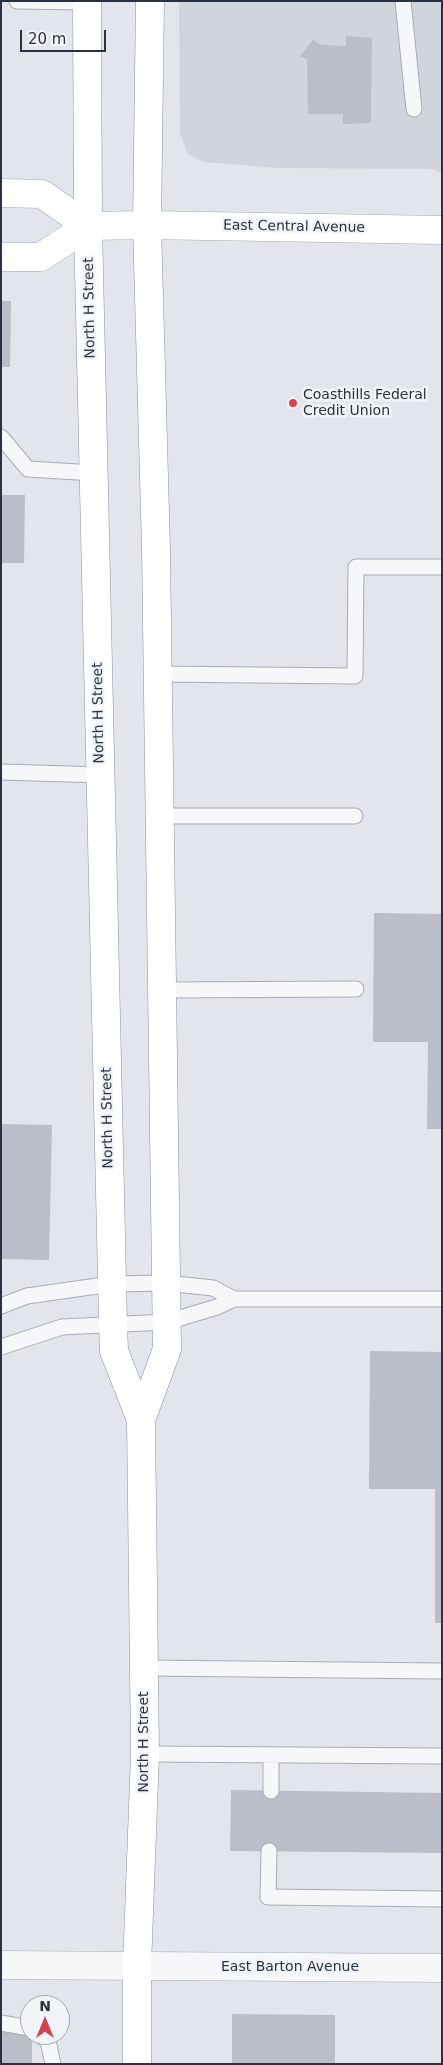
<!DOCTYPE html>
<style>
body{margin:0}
#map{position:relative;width:443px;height:2065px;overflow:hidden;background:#e2e5eb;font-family:"DejaVu Sans",sans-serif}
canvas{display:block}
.frame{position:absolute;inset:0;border:2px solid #293244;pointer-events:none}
.north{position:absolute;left:20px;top:1995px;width:50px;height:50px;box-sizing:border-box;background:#f2f5f8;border:1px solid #a2a7b0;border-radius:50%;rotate:0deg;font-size:14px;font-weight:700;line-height:20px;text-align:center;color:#293244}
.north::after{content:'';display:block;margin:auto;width:18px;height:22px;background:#d54251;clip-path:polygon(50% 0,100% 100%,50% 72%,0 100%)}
.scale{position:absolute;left:20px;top:30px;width:86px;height:22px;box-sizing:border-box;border:2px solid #293244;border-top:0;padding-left:6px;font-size:15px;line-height:18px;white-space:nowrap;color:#293244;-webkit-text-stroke:4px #f2f5f8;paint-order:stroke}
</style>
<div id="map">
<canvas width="443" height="2065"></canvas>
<div class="frame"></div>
<div class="north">N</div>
<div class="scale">20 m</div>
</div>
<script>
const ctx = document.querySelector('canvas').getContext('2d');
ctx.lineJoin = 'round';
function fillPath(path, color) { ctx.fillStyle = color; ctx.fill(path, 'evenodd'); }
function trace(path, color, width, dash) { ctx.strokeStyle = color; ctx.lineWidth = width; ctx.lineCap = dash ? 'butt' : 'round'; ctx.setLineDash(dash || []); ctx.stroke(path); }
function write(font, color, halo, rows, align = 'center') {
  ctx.font = font + ' "DejaVu Sans",sans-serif'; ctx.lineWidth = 5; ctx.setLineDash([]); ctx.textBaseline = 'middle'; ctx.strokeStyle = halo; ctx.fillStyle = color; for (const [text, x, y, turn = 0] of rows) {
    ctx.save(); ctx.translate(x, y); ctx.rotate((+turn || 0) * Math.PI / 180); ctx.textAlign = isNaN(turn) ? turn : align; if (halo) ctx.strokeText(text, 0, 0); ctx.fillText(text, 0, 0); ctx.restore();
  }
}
const built = new Path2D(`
 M179,1H442V173L431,169L280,168L203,162L188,154L180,134Z`);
const building = new Path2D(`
 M346,36L372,38L371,123L343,124V114H308L307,59L300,56L313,40L322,45L346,46Z
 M1,301H11L10,367H1Z
 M1,495H25L24,563H1Z
 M374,913L442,914V1129H427L428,1042H373Z
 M1,1124L52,1125L49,1260L1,1259Z
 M370,1351L442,1352V1623H435V1489H369Z
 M231,1790L442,1793V1853L230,1851Z
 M232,2014L335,2015V2064H232Z
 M1,2030L32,2035V2064H1Z`);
const lane = new Path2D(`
 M17,1L87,2
 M403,1L414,109
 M1,437L28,469L94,473
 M158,674L355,676L356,567H442
 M1,772L101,775
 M160,816H355
 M162,990L356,989
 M1,1306L27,1296L111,1284L166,1283L213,1288L234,1299H442
 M1,1347L62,1327L167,1322L217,1307L234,1299
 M144,1668L442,1671
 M145,1754L442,1756
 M271,1755V1791
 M269,1851L268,1897L442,1899
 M1,2023L30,2028
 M40,2035L48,2041L53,2064`);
const street = new Path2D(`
 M1,1965L442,1968`);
const secondary = new Path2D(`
 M88,226L147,225L442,230`);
const primary = new Path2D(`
 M1,193L42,194L88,226L41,257H1`);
const highway = new Path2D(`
 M87,1L88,226L113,1323L114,1351L141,1420
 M137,2064V1966L145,1754L141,1420L167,1349L156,549L147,225L150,1`);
const markers = [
 [293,403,5,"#d54251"]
];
const streetNames = [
 ["East Central Avenue",294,227,1],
 ["North H Street",90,308,-91],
 ["North H Street",99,713,-91],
 ["North H Street",108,1118,-91],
 ["North H Street",144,1742,-90],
 ["East Barton Avenue",290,1967]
];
const poiNames = [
 ["Coasthills Federal",303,395],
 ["Credit Union",303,411]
];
fillPath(built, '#d0d4dd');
fillPath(building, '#b9bec9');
trace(lane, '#a7acb6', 17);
trace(street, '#a7acb6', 29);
trace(secondary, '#a7acb6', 29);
trace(primary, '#a1a9b8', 29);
trace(highway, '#8992a3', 29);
trace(lane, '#f5f7f9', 15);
trace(street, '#f5f7f9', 28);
trace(secondary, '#fff', 28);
trace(primary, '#fff', 28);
trace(highway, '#fff', 28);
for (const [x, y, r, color] of markers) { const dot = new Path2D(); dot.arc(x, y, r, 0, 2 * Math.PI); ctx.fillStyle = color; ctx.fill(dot); trace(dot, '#f2f5f8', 2); }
write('14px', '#293244', '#f2f5f8', streetNames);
write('14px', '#293244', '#f2f5f8', poiNames, 'left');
</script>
